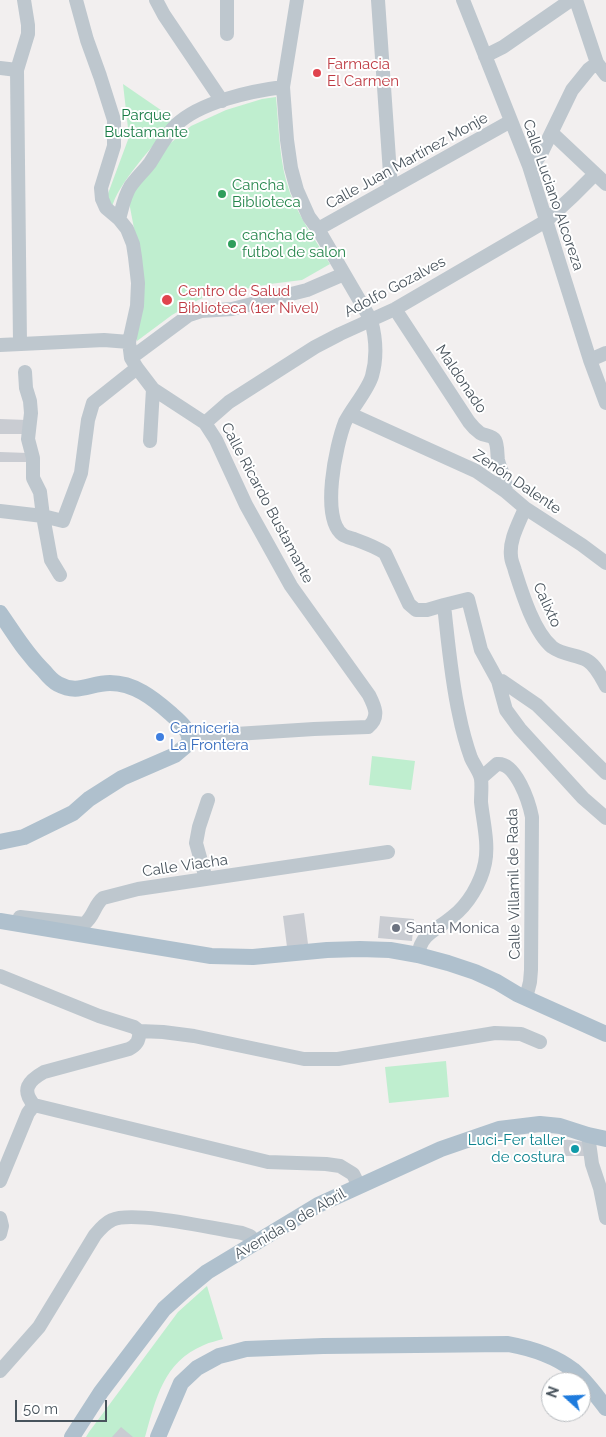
<!DOCTYPE html>
<meta charset="utf-8">
<style>
body{margin:0}
#map{position:relative;width:606px;height:1437px;overflow:hidden;background:#f2efef;font-family:Raleway,sans-serif}
canvas{display:block}
.north{position:absolute;left:541px;top:1372px;width:50px;height:50px;box-sizing:border-box;background:#fff;border:1px solid #b6babe;border-radius:50%;rotate:290deg;font-size:14px;font-weight:700;line-height:20px;text-align:center;color:#48535c}
.north::after{content:'';display:block;margin:auto;width:18px;height:22px;background:#1e7bdd;clip-path:polygon(50% 0,100% 100%,50% 72%,0 100%)}
.scale{position:absolute;left:15px;top:1400px;width:92px;height:22px;box-sizing:border-box;border:2px solid #48535c;border-top:0;padding-left:6px;font-size:15px;line-height:18px;white-space:nowrap;color:#48535c;-webkit-text-stroke:4px #fff;paint-order:stroke}
</style>
<div id="map">
<canvas width="606" height="1437"></canvas>
<div class="north">N</div>
<div class="scale">50 m</div>
</div>
<script>
const ctx = document.querySelector('canvas').getContext('2d');
ctx.lineJoin = 'round';
function fillPath(path, color) { ctx.fillStyle = color; ctx.fill(path, 'evenodd'); }
function trace(path, color, width, dash) { ctx.strokeStyle = color; ctx.lineWidth = width; ctx.lineCap = dash ? 'butt' : 'round'; ctx.setLineDash(dash || []); ctx.stroke(path); }
function write(font, color, halo, rows, align = 'center') {
  ctx.font = font + ' Raleway,sans-serif'; ctx.lineWidth = 4; ctx.setLineDash([]); ctx.textBaseline = 'middle'; ctx.strokeStyle = halo; ctx.fillStyle = color; for (const [text, x, y, turn = 0] of rows) {
    ctx.save(); ctx.translate(x, y); ctx.rotate((+turn || 0) * Math.PI / 180); ctx.textAlign = isNaN(turn) ? turn : align; if (halo) ctx.strokeText(text, 0, 0); ctx.fillText(text, 0, 0); ctx.restore();
  }
}
const green = new Path2D(`
 M123,84L171,117L173,122C157,142 116,185 112,208L106,199L129,137Z
 M276,97C279,128 279,163 290,193C300,219 316,241 330,264L302,280L270,284L245,289L218,292L198,300L172,315L137,341L134,327L136,239L129,202L130,191L167,146L191,126L226,110L262,99Z
 M372,756L415,761L411,790L369,785Z
 M446,1061L449,1097L389,1103L385,1067Z
 M207,1286L223,1339C217,1341 210,1342 204,1345C163,1362 156,1399 145,1437H86L89,1432L178,1312Z`);
const building = new Path2D(`
 M0,419L27,420V434H0Z
 M0,452L28,453V462H0Z
 M304,913L308,944L287,947L283,916Z
 M380,916L414,919L412,941L378,938Z
 M562,1139L585,1142L588,1156H565Z
 M121,1427L133,1437H112Z`);
const minor = new Path2D(`
 M76,0L87,40L100,76L114,120V146L101,188L102,199L106,208L119,219L127,229L133,244L135,257L138,283L137,306L129,342L131,358L137,368L153,389L205,423L216,440L246,505L291,586L369,695C375,707 380,717 368,727L314,729L189,737
 M156,0L164,15L222,101
 M227,0V34
 M297,0L283,87L287,140L291,168L297,190L309,217L318,229L371,320C376,338 377,358 372,376C368,390 352,408 345,422C336,445 320,519 343,535C346,537 351,538 354,539C365,543 376,547 385,553L409,604L416,610H427L444,605C448,641 451,678 459,714C462,729 466,744 471,758C474,765 480,772 481,779C482,786 481,794 481,802C483,821 489,844 485,863C481,883 468,905 452,917C437,930 421,933 418,955
 M378,0L391,188
 M463,0L529,166L590,360L606,403
 M576,0L597,63L606,75
 M485,56L503,47L571,0
 M0,68L17,70
 M552,133L606,184
 M529,166L536,161L542,152L572,90L589,69L597,63
 M119,219C122,209 124,197 130,187C136,178 144,171 150,163C158,151 165,136 176,125C200,102 251,91 283,87
 M318,229L511,121
 M395,309L469,422C472,426 476,430 480,433C485,436 492,435 495,440C498,446 497,454 498,460C500,470 508,481 505,491
 M20,344L17,70L28,34V25L24,0
 M0,345L104,340L129,342
 M131,358L189,315L201,311L232,309L307,290L344,274
 M590,360L606,353
 M25,372L26,388L30,401L31,413L28,439L33,458V478L40,492L43,516L51,560L60,575
 M350,414L476,471L505,491L525,508L582,545L606,563
 M205,423L229,402L315,347L340,334L395,309L546,221L574,195L595,174
 M150,441L153,389
 M525,508C519,523 509,540 511,556C511,561 514,566 515,571C522,593 534,632 552,647C564,656 578,654 588,661C596,666 601,677 606,686
 M0,511L43,516L63,521L81,473L88,420L93,403L137,368
 M444,605L468,599L481,650L498,681L506,710L520,729L583,798L606,818
 M498,681H502L537,705L606,773
 M481,778L497,764C516,762 529,802 532,817L531,970L530,982L526,998
 M206,879L196,843L199,827L208,800
 M20,917L84,924C94,917 94,905 103,898L138,889L388,852
 M0,976L99,1016L134,1027L139,1031C140,1040 137,1045 129,1049L44,1072C28,1081 21,1090 34,1105L268,1162L326,1164L340,1166L353,1174L359,1186
 M139,1031L163,1032L194,1036L304,1059H338L495,1033L521,1034L540,1042
 M588,1135L592,1164L600,1188L606,1218
 M0,1181L28,1113L34,1105
 M0,1218L2,1226L0,1234
 M0,1371L39,1327L95,1235C100,1229 105,1223 112,1220C133,1210 216,1229 242,1233L250,1236L257,1243`);
const major = new Path2D(`
 M0,613C14,633 26,654 44,671C48,676 52,681 58,684C78,695 90,683 110,683C134,683 153,698 170,713C179,721 188,728 190,740L188,744L175,755L122,778L89,799L73,813L24,837L0,842
 M0,921L211,956L253,957L327,950L360,949L390,950L418,955L448,963L475,972L497,982L517,994L606,1034
 M72,1437L101,1392L164,1309L184,1291L207,1272L318,1205L441,1149L499,1129L540,1124L560,1126L588,1135L606,1139
 M158,1437L181,1383L197,1368L219,1356L231,1353L246,1349L323,1346L508,1344C530,1348 555,1356 573,1370C585,1380 596,1395 606,1408`);
const markers = [
 [317,73,5,"#e0444e"],
 [222,194,5,"#2e9e5b"],
 [232,244,5,"#2e9e5b"],
 [167,300,6,"#e0444e"],
 [160,737,5,"#3f7fe0"],
 [396,928,5,"#6b7280"],
 [575,1149,5,"#0f9aa8"]
];
const healthNames = [
 ["Farmacia",327,64],
 ["El Carmen",327,81],
 ["Centro de Salud",178,291],
 ["Biblioteca (1er Nivel)",178,308]
];
const parkNames = [
 ["Parque",146,115],
 ["Bustamante",146,132]
];
const streetNames = [
 ["Calle Juan Martínez Monje",407,161,-29],
 ["Calle Luciano Alcoreza",553,195,71],
 ["Adolfo Gozalves",395,287,-28],
 ["Maldonado",461,379,56],
 ["Zenón Dalente",517,482,34],
 ["Calle Ricardo Bustamante",267,503,62],
 ["Calixto",547,605,65],
 ["Calle Viacha",185,866,-8],
 ["Calle Villamil de Rada",514,884,-91],
 ["Avenida 9 de Abril",290,1224,-30]
];
const leisureNames = [
 ["Cancha",232,185],
 ["Biblioteca",232,202],
 ["cancha de",242,235],
 ["futbol de salon",242,252]
];
const shopNames = [
 ["Carniceria",170,728],
 ["La Frontera",170,745]
];
const worshipNames = [
 ["Santa Monica",406,928]
];
const cultureNames = [
 ["Luci-Fer taller",565,1140],
 ["de costura",565,1157]
];
fillPath(green, '#bfeecf');
fillPath(building, '#c9ccd2');
trace(minor, '#bec7ce', 14);
trace(major, '#afc0cd', 16);
for (const [x, y, r, color] of markers) { const dot = new Path2D(); dot.arc(x, y, r, 0, 2 * Math.PI); ctx.fillStyle = color; ctx.fill(dot); trace(dot, '#fff', 2); }
write('15px', '#be3a42', '#fff', healthNames, 'left');
write('15px', '#197c46', '#fff', parkNames);
write('15px', '#48535c', '#fff', streetNames);
write('15px', '#27864d', '#fff', leisureNames, 'left');
write('15px', '#366cbe', '#fff', shopNames, 'left');
write('15px', '#5b616d', '#fff', worshipNames, 'left');
write('15px', '#0d838f', '#fff', cultureNames, 'right');
</script>
